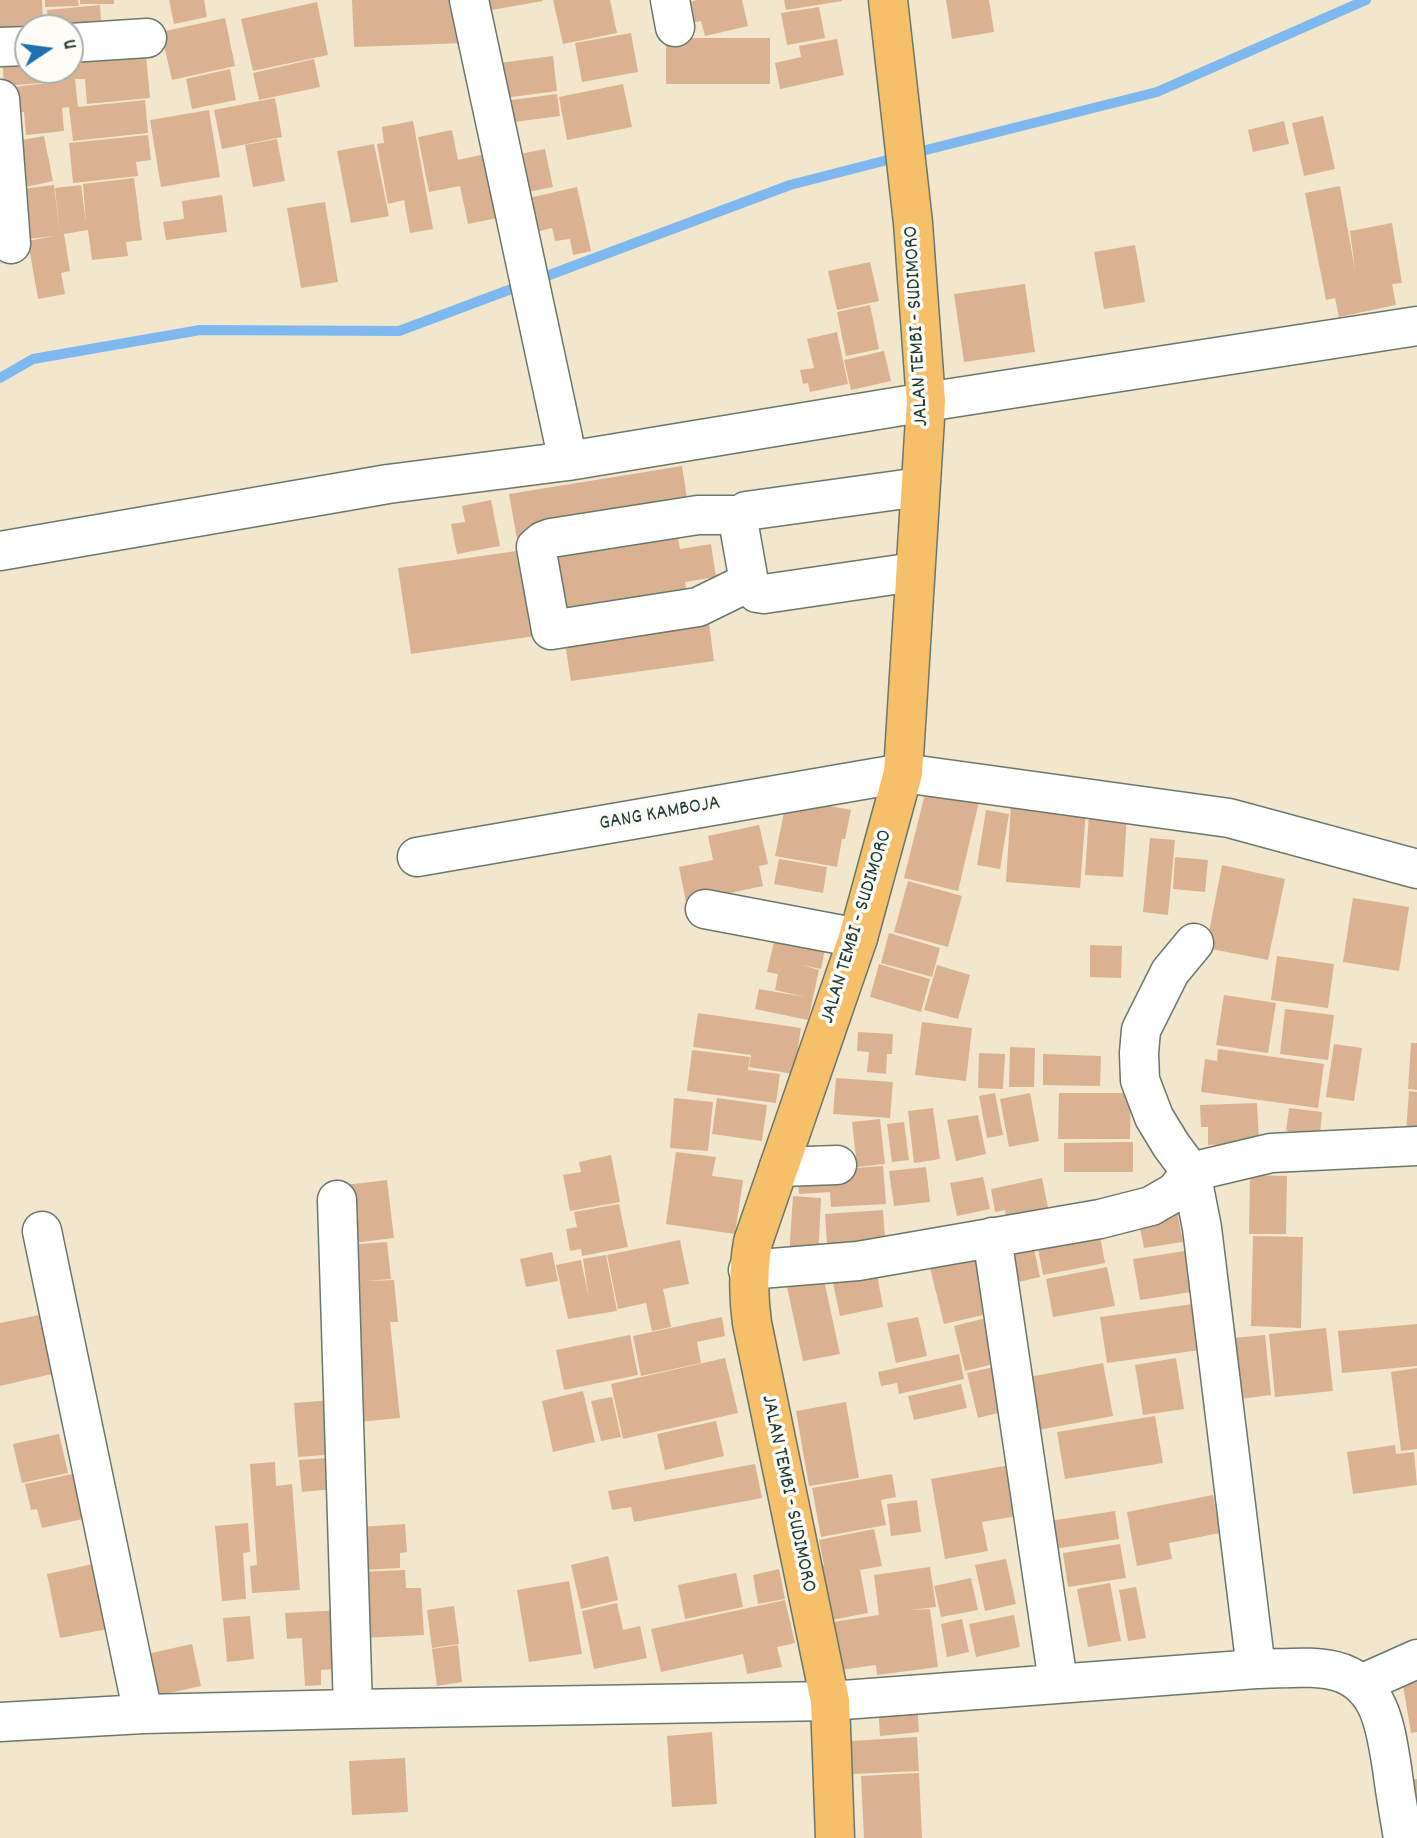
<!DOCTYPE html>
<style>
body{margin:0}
#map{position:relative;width:1417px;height:1838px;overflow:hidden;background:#f2e6cd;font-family:Dekko,sans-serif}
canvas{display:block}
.north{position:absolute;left:14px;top:14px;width:70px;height:70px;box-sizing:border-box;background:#fdfcf7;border:2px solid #a4b0a9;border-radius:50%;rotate:77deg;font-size:19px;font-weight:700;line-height:28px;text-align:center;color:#1f3d34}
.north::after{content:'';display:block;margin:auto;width:24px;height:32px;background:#1f6fb2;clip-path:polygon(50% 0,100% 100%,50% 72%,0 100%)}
</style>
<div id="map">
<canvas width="1417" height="1838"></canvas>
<div class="north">U</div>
</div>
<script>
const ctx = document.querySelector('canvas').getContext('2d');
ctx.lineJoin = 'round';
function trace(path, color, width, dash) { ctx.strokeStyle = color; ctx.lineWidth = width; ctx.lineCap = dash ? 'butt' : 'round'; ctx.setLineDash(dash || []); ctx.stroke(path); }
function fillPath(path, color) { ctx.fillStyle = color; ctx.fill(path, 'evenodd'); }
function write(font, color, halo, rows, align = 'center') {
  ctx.font = font + ' Dekko,sans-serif'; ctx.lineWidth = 7; ctx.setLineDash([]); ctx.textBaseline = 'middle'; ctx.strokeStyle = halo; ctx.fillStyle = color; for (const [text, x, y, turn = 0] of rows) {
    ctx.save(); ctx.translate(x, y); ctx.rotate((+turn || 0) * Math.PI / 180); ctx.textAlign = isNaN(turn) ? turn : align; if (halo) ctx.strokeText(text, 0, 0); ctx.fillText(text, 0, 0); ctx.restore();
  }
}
const stream = new Path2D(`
 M914,153L1157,92L1366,0
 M536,280L790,185L899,157
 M0,378L33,359L200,330L399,331L522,285`);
const building = new Path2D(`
 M0,0H42L43,28H28L0,40Z
 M45,0H78L79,6L45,7Z
 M80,0H114V4H80Z
 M169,0H204L207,17L174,24Z
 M352,0H464L466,43L354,47Z
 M472,0H542L543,1L474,13Z
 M553,0H610L617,33L563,44Z
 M696,0H742L748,26L705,36L701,21L691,23L687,3Z
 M784,0H842V1L786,10Z
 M946,0H989L994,32L952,39Z
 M317,2L328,55L253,71L241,19Z
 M100,5L102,35L70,28H48L47,10Z
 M819,7L825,38L787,45L781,13Z
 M225,18L235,66L172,80L161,32Z
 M631,33L638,72L582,82L575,43Z
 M666,38H770V84H666Z
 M837,39L844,75L780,89L775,63L801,57L799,46Z
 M145,45L150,98L87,104L85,79H75L78,107L145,100L148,133L73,141L69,107L62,108L64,131L26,135L24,112L7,113L5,88L66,81L4,86L2,54L28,52V70H70V48Z
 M553,56L557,91L504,98L499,63Z
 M314,59L320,87L259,100L253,73Z
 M230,69L236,100L192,109L186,79Z
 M623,84L632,127L567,140L559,97Z
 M557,94L560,116L507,123L504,101Z
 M275,98L282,137L222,149L214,110Z
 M209,110L220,177L161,187L150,120Z
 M1323,116L1335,169L1304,176L1292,123Z
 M413,121L433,229L410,233L404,200L388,204L377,144L384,143L382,127Z
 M1284,121L1289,144L1253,152L1248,130Z
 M452,130L458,160L490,153L503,217L468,224L460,186L429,192L418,137Z
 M148,135L151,160L136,162L138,176L73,183L69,143Z
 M44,136L53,181L26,187L16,141Z
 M277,139L285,181L253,187L245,145Z
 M374,144L389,216L351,223L337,151Z
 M545,149L553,187L512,195L505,157Z
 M134,178L142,240L126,242L128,256L92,260L88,230L64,234L70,271L61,273L65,294L38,299L28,241L54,236L20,240L14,190L54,185L60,235L55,188L81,185L86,223L83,184Z
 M1340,186L1355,270L1350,231L1392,223L1402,283L1392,284L1396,305L1339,317L1335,298L1326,300L1305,193Z
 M577,187L591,251L573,255L570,239L555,241L552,228L536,232L529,198Z
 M222,195L227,232L166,240L163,222L184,219L182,201Z
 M325,202L338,282L301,288L287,208Z
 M1135,245L1145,302L1104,309L1094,252Z
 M870,262L879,301L837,310L828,271Z
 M1025,284L1035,352L964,362L954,294Z
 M870,305L879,349L846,356L837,312Z
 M837,332L848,384L810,392L808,383L803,384L800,370L814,368L807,339Z
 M884,351L891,381L851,390L844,360Z
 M682,466L689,511L517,539L509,494Z
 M491,500L500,546L457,554L451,524L465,522L462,506Z
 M676,526L680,549L711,544L716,577L685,582L689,603L561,623L549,546Z
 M530,549L542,635L411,654L398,568Z
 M708,615L714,661L571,681L564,636Z
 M926,790L979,802L958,891L904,878Z
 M787,798L851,810L845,839H842L837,867L775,856Z
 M1011,804L1086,810L1080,888L1006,882Z
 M986,810L1009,814L1000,869L977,865Z
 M1089,813L1127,816L1123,877L1085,875Z
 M759,825L768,864L759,866L763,886L686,902L679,867L713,860L708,836Z
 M1150,838L1175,840L1168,915L1143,912Z
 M1175,857L1208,860L1205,892L1173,889Z
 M779,859L827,867L823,893L774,884Z
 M1222,865L1285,879L1268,960L1206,948Z
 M908,881L962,896L948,947L894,932Z
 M1353,898L1409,907L1399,971L1343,962Z
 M776,933L826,944L821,969L802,965L819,970L808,1020L755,1009L759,989L805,997L775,990L778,974L767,972Z
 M889,933L940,948L932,977L881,963Z
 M1090,945L1122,946L1121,978L1090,977Z
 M1277,956L1334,964L1328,1008L1271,1000Z
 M879,964L930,979L921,1012L870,997Z
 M937,965L970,975L958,1019L924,1010Z
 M1224,995L1276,1003L1268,1053L1216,1045Z
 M1285,1009L1334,1015L1328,1060L1280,1054Z
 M698,1013L801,1028L794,1074L749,1067L751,1055L693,1047Z
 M922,1022L972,1028L966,1081L915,1075Z
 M858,1032L893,1034L892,1054H887L886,1074L867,1072L869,1052L857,1051Z
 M1411,1043H1417V1090L1408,1089Z
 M1334,1044L1362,1048L1354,1101L1326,1097Z
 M1010,1047L1035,1048L1034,1087H1009Z
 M1218,1049L1324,1064L1318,1108L1201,1092L1205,1059L1217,1061Z
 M692,1050L750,1057L748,1070L780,1074L776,1103L687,1091Z
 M979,1053L1005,1054L1003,1089L978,1088Z
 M1043,1054L1101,1056L1100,1086L1043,1085Z
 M836,1078L893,1082L890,1118L833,1114Z
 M1409,1091L1417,1092V1132H1406Z
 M995,1093L1003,1135L987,1138L979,1096Z
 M1030,1093L1039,1141L1009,1147L1000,1099Z
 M1059,1093H1131L1130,1139H1058Z
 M674,1098L713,1102L708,1151L670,1148Z
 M717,1098L767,1105L762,1141L712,1134Z
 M1257,1103L1259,1143L1208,1145V1127H1201L1200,1105Z
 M933,1108L940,1159L914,1163L908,1111Z
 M1289,1108L1322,1112L1320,1135L1286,1131Z
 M978,1115L986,1154L956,1161L947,1120Z
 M880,1119L885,1164L857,1167L852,1122Z
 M904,1122L909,1160L892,1162L887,1124Z
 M1133,1142V1172H1064V1143Z
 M676,1152L716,1157L712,1176L743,1180L735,1234L666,1224Z
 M611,1155L620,1202L570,1211L563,1175L581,1172L579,1162Z
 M883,1166L886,1204L831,1207L830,1192L799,1194L797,1172Z
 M926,1167L930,1202L894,1206L889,1171Z
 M1250,1175L1287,1176L1286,1234H1249Z
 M983,1177L990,1209L957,1216L950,1183Z
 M1042,1178L1050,1217L1008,1225L1005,1210L995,1212L991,1189Z
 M387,1180L394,1238L353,1243L346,1185Z
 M793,1196L821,1198L818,1259L789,1257Z
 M619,1204L628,1247L582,1256L581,1249L570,1251L566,1229L577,1227L574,1212Z
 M883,1210L886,1254L828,1258L825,1214Z
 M1177,1211L1183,1242L1144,1248L1138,1218Z
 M1098,1226L1105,1263L1043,1275L1036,1238Z
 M1253,1236L1303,1237L1301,1328L1251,1326Z
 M1032,1239L1040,1277L1010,1284L1002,1245Z
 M680,1240L689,1284L663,1289L671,1327L652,1331L646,1303L618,1309L607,1255Z
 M387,1242L391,1279L366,1281L394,1280L398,1322H390L400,1418L358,1422L348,1245Z
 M980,1247L996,1312L944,1324L928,1260Z
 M1185,1251L1191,1292L1140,1300L1133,1259Z
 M552,1252L558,1281L526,1287L520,1259Z
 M606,1255L617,1311L568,1319L556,1265L581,1260L589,1299L583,1259Z
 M1107,1267L1115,1306L1053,1317L1046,1279Z
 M876,1269L883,1307L840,1316L832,1278Z
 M824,1280L840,1354L803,1361L787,1287Z
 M1193,1304L1200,1350L1107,1363L1100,1317Z
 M44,1314L56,1373L0,1386V1323Z
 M722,1317L725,1336L697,1342L701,1363L641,1376L633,1336Z
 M918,1317L927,1356L896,1363L887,1323Z
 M990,1317L1002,1362L965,1371L954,1326Z
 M1417,1324V1366L1342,1373L1338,1331Z
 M1326,1328L1333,1391L1275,1397L1269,1334Z
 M630,1335L638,1375L564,1390L556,1350Z
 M1265,1335L1271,1395L1240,1399L1233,1338Z
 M959,1354L964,1379L899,1394L897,1383L881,1386L878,1372Z
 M725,1358L738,1413L623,1439L611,1384Z
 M1176,1358L1184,1409L1143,1415L1135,1365Z
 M1103,1363L1113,1416L1033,1431L1024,1378Z
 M1003,1365L1014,1409L978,1418L967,1373Z
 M1417,1368V1449L1401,1451L1391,1372Z
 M961,1384L967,1408L914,1420L908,1396Z
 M583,1391L595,1442L553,1452L542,1401Z
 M612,1397L621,1437L601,1441L591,1401Z
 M332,1400L337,1454L298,1457L294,1403Z
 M846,1402L859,1478L809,1486L796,1411Z
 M1155,1416L1163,1463L1065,1479L1057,1432Z
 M716,1421L724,1456L665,1470L657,1434Z
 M59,1434L68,1473L22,1483L13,1444Z
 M1395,1445L1396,1454L1414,1452L1417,1485L1353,1494L1347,1452Z
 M340,1457L343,1488L302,1492L299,1460Z
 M275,1462L276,1486L292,1484L300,1590L252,1593L250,1566L257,1565L250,1464Z
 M1021,1463L1030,1514L982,1522L988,1551L945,1559L931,1479Z
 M755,1464L762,1498L634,1522L631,1507L612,1510L608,1491Z
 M77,1473L87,1518L42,1528L37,1509L31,1510L25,1484Z
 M892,1474L896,1497L881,1500L886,1525L821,1537L812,1488Z
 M1213,1495L1220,1533L1169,1543L1172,1559L1137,1566L1127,1512Z
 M917,1500L921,1532L891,1536L887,1504Z
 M1115,1511L1119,1539L1041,1551L1036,1523Z
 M248,1523L250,1552L243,1553L246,1599L222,1601L215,1526Z
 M405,1524L407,1552L400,1553V1568L362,1570L359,1527Z
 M874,1529L882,1566L860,1570L868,1613L826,1621L815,1567L824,1565L819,1540Z
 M1120,1544L1126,1578L1068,1587L1063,1553Z
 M608,1556L618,1600L581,1609L571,1565Z
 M1006,1559L1016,1604L985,1611L975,1565Z
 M93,1564L108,1629L60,1638L47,1574Z
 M930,1567L936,1607L910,1610L930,1609L938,1667L877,1675L876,1665L840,1670L833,1622L879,1615L874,1575Z
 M779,1569L785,1599L758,1604L753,1575Z
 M405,1570L406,1588H421L424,1635L362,1638L359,1572Z
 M736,1573L743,1607L685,1619L678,1585Z
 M971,1578L978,1610L941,1617L934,1586Z
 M569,1581L582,1654L529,1662L517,1590Z
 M1110,1583L1121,1641L1088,1647L1077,1589Z
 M1136,1587L1146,1638L1128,1641L1119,1590Z
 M785,1600L795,1643L777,1647L782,1667L747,1674L743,1654L661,1672L651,1629Z
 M617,1603L623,1630L640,1626L647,1658L594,1669L582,1611Z
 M454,1606L459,1644L432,1648L427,1610Z
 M344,1610L348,1668L321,1670V1685L305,1686L302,1638L287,1639L285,1613Z
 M1014,1615L1020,1647L976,1657L969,1624Z
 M250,1616L254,1659L227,1662L223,1618Z
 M962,1619L969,1652L947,1657L941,1624Z
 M192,1644L201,1686L151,1697L142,1655Z
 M458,1645L462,1682L437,1686L432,1649Z
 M1417,1682V1732L1411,1733L1403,1685Z
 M917,1702L919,1732L880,1736L878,1705Z
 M712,1732L717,1804L672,1807L667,1736Z
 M917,1737L919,1771L853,1774L851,1741Z
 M405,1758L408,1812L352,1815L349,1761Z
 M919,1773L922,1838H864L861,1776Z
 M1417,1779V1822L1409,1780Z`);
const minor = new Path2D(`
 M469,0L568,461
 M670,0L675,27
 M70,43L147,38
 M0,47L28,46
 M0,99L11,244
 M741,515H698L551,538L543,541L536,547L551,630L698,607L749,582
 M0,551L388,484L568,461L926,402L1417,326
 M914,572L764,594L757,593L749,582L738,520L746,511L920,487
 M417,857L903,773L1229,818L1417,869
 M705,909L858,938
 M1194,943L1170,972L1141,1030L1139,1053L1140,1080L1154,1117L1171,1145L1191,1172L1202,1228L1256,1669
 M779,1167L837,1165
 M337,1200L353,1709
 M42,1231L143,1714
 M992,1237L1058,1682
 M748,1270L858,1261L1100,1219L1151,1206L1175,1192L1191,1172L1271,1153L1417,1146
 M1361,1684L1417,1659
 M0,1722L143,1714L353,1709L830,1701L1256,1669C1283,1669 1316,1664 1342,1673C1382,1688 1386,1732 1392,1768C1395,1792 1399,1815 1403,1838`);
const major = new Path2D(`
 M835,1838L830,1701L752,1323C748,1295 748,1270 753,1242L858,938L903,773L926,402L913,223L888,0`);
const streetNames = [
 ["JALAN TEMBI - SUDIMORO",918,326,-93],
 ["GANG KAMBOJA",660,815,-10],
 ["JALAN TEMBI - SUDIMORO",858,927,-73],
 ["JALAN TEMBI - SUDIMORO",787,1494,78]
];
trace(stream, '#7eb8ef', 10);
fillPath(building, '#dbb291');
trace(minor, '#69786a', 41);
trace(major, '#69786a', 41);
trace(minor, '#fff', 38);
trace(major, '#f6c06b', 38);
write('21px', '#1f3d34', '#fdfcf7', streetNames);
</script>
